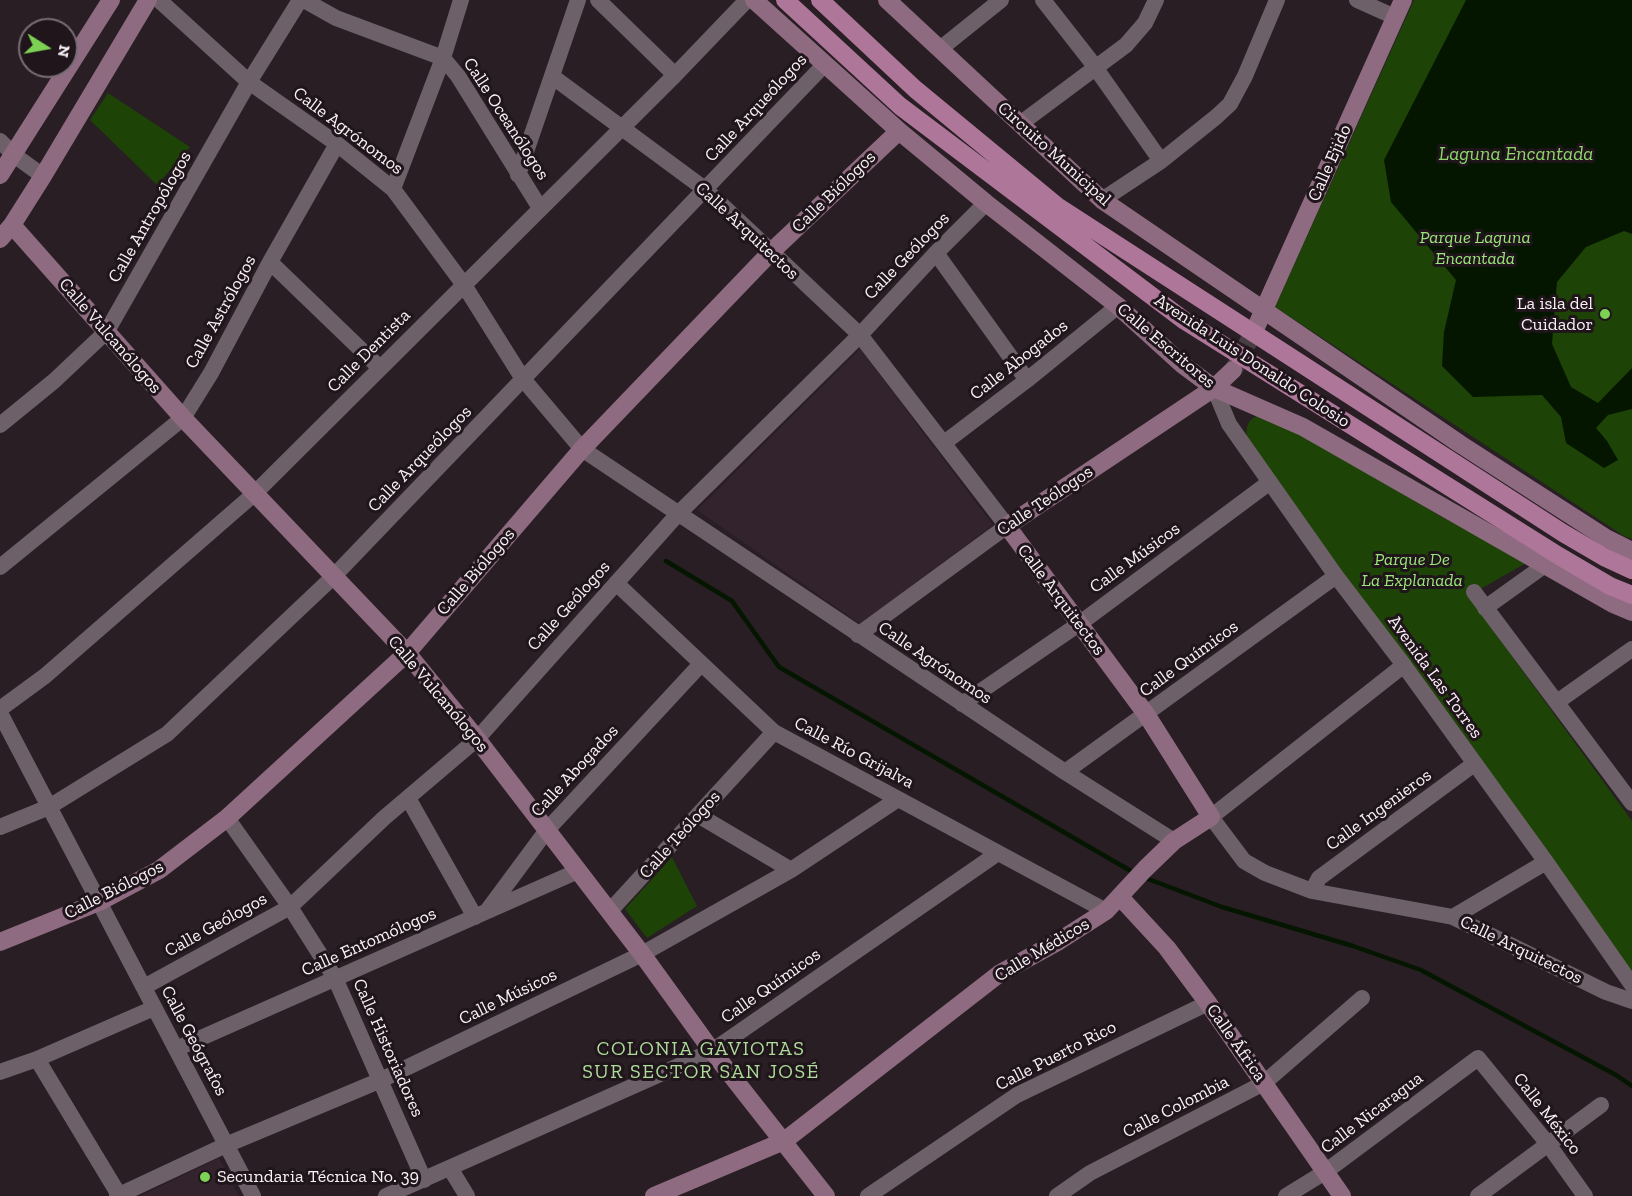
<!DOCTYPE html>
<meta charset="utf-8">
<style>
body{margin:0}
#map{position:relative;width:1632px;height:1196px;overflow:hidden;background:#281e24;font-family:"Zilla Slab",serif}
canvas{display:block}
.north{position:absolute;left:18px;top:18px;width:60px;height:60px;box-sizing:border-box;background:#1f151b;border:2px solid #776d73;border-radius:50%;rotate:101deg;font-size:16px;font-weight:700;line-height:24px;text-align:center;color:#faf2f7}
.north::after{content:'';display:block;margin:auto;width:21px;height:27px;background:#7dd154;clip-path:polygon(50% 0,100% 100%,50% 72%,0 100%)}
</style>
<div id="map">
<canvas width="1632" height="1196"></canvas>
<div class="north">N</div>
</div>
<script>
const ctx = document.querySelector('canvas').getContext('2d');
ctx.lineJoin = 'round';
function fillPath(path, color) { ctx.fillStyle = color; ctx.fill(path, 'evenodd'); }
function trace(path, color, width, dash) { ctx.strokeStyle = color; ctx.lineWidth = width; ctx.lineCap = dash ? 'butt' : 'round'; ctx.setLineDash(dash || []); ctx.stroke(path); }
function write(font, color, halo, rows, align = 'center') {
  ctx.font = font + ' "Zilla Slab",serif'; ctx.lineWidth = 6; ctx.setLineDash([]); ctx.textBaseline = 'middle'; ctx.strokeStyle = halo; ctx.fillStyle = color; for (const [text, x, y, turn = 0] of rows) {
    ctx.save(); ctx.translate(x, y); ctx.rotate((+turn || 0) * Math.PI / 180); ctx.textAlign = isNaN(turn) ? turn : align; if (halo) ctx.strokeText(text, 0, 0); ctx.fillText(text, 0, 0); ctx.restore();
  }
}
const built = new Path2D(`
 M860,349L993,525L860,624L697,510Z
 M219,1158L239,1196H140Z`);
const green = new Path2D(`
 M1414,0H1632V539L1624,536L1275,307Z
 M108,93L190,147L157,185L90,120Z
 M1260,415L1314,440L1445,519L1528,562L1468,596L1632,821V976L1247,439C1245,427 1248,418 1260,415Z
 M672,857L697,906L647,938L625,909Z`);
const water = new Path2D(`
 M1466,0H1632V234L1624,231L1586,247L1557,282L1552,344L1571,387L1598,403L1632,368V409L1608,415L1596,428L1607,441L1618,460L1604,468L1566,443L1561,417L1542,395L1473,397L1442,366L1444,332L1456,280L1391,202L1384,160Z`);
const stream = new Path2D(`
 M666,561L732,601L779,667L1136,874
 M1143,877L1222,907L1353,946L1421,970L1616,1075L1632,1086`);
const secondaryTunnel = new Path2D(`
 M1234,369L1257,325`);
const street = new Path2D(`
 M159,0L249,82L337,144L393,189L464,285L523,379L582,449L1065,772L1174,841
 M304,0L336,18L443,58L458,76L540,208
 M598,0L675,75
 M1043,0L1090,60L1161,161
 M1357,0L1395,17
 M940,49L1001,0
 M553,77L706,190L860,335L1007,526L858,635
 M1020,124L1126,45L1145,23L1156,0
 M0,141L14,155L43,176
 M518,175L578,0
 M393,189L443,58L461,0
 M1102,200L1161,161L1216,117L1230,104L1245,76L1277,0
 M936,253L1027,380
 M270,262L379,367
 M1214,388L1229,424L1336,576L1400,660L1546,862L1632,985
 M0,425L54,381L107,331L249,82L300,0
 M944,443L1027,380L1118,306
 M0,567L183,418L211,373L270,262L337,144
 M616,583L774,732L1106,911
 M1474,592L1632,803
 M1485,608L1545,565
 M1404,665L1211,817L1244,861L1265,873L1312,891L1453,917L1606,992L1632,1001
 M1557,702L1632,649
 M962,704L1079,624L1270,482
 M0,709L45,676L254,494L675,75L747,0
 M0,713L253,1196
 M1065,772L1336,576
 M408,798L475,917
 M698,815L791,870
 M227,818L290,907L335,978L424,1180
 M0,827L49,807L167,734L333,577L825,64
 M1312,891L1319,878L1474,764
 M487,911L547,830L701,664
 M609,912L774,732
 M1453,917L1546,862
 M144,987L290,907L384,818L477,739L677,515L860,335L936,253L986,203
 M176,1049L578,871
 M37,1059L119,1195
 M0,1072L37,1059L154,1008
 M450,1168L467,1196
 M117,1196L226,1145L381,1080L642,954L791,870L898,799
 M386,1196L712,1051L998,853
 M868,1196L1017,1095L1208,1003
 M1057,1196L1090,1173L1264,1083L1362,998
 M1286,1196L1325,1172L1478,1058L1548,1144L1585,1196
 M1478,1196L1601,1105`);
const secondary = new Path2D(`
 M754,0L899,131L986,203L1118,306L1183,365L1214,388L1303,427L1613,604L1632,612
 M887,0L1102,200L1460,444L1606,538L1632,551
 M0,175L111,0
 M12,225L183,418L407,653L477,739L642,954L712,1051L826,1196
 M0,239L12,225L43,176L148,0
 M1257,325L1403,0
 M1120,897L1167,948L1208,1003L1342,1196
 M0,942L99,902L159,870L227,818L407,653L582,449L771,252L899,131
 M654,1196L784,1141L999,974L1059,941L1106,911L1145,869L1174,841L1211,817L1146,714L1007,526L1214,388L1233,370`);
const primary = new Path2D(`
 M785,0L900,106L1185,321L1559,556L1610,586L1632,595
 M820,0L915,89L1057,206L1563,533L1604,557L1632,570`);
const markers = [
 [1605,314,6,"#7dd154"],
 [205,1177,6,"#7dd154"]
];
const streetNames = [
 ["Calle Arqueólogos",756,108,-47],
 ["Calle Oceanólogos",506,119,57],
 ["Calle Agrónomos",348,131,37],
 ["Circuito Municipal",1054,154,42],
 ["Calle Ejido",1330,163,-66],
 ["Calle Biólogos",834,192,-44],
 ["Calle Antropólogos",150,217,-60],
 ["Calle Arquitectos",747,231,43],
 ["Calle Geólogos",907,256,-46],
 ["Calle Astrólogos",221,312,-61],
 ["Calle Vulcanólogos",110,336,49],
 ["Calle Escritores",1166,346,40],
 ["Calle Dentista",369,351,-45],
 ["Calle Abogados",1019,360,-38],
 ["Avenida Luis Donaldo Colosio",1252,361,33],
 ["Calle Arqueólogos",420,459,-46],
 ["Calle Teólogos",1045,501,-34],
 ["Calle Músicos",1135,558,-36],
 ["Calle Biólogos",476,572,-49],
 ["Calle Arquitectos",1061,600,53],
 ["Calle Geólogos",569,606,-48],
 ["Calle Químicos",1189,659,-36],
 ["Calle Agrónomos",935,663,34],
 ["Avenida Las Torres",1435,677,54],
 ["Calle Vulcanólogos",438,694,50],
 ["Calle Río Grijalva",854,753,28],
 ["Calle Abogados",575,771,-47],
 ["Calle Ingenieros",1379,810,-36],
 ["Calle Teólogos",680,835,-48],
 ["Calle Biólogos",114,890,-27],
 ["Calle Geólogos",216,925,-29],
 ["Calle Entomólogos",369,942,-24],
 ["Calle Médicos",1042,950,-31],
 ["Calle Arquitectos",1521,950,26],
 ["Calle Químicos",771,986,-35],
 ["Calle Músicos",508,997,-26],
 ["Calle Geógrafos",194,1041,62],
 ["Calle África",1236,1043,55],
 ["Calle Historiadores",388,1048,66],
 ["Calle Puerto Rico",1056,1056,-27],
 ["Calle Colombia",1176,1107,-27],
 ["Calle Nicaragua",1372,1113,-37],
 ["Calle México",1547,1114,52]
];
const parkNames = [
 ["Parque Laguna",1475,238],
 ["Encantada",1475,259],
 ["Parque De",1412,560],
 ["La Explanada",1412,581]
];
const poiNames = [
 ["La isla del",1593,304],
 ["Cuidador",1593,325],
 ["Secundaria Técnica No. 39",217,1177,"left"]
];
const waterNames = [
 ["Laguna Encantada",1516,154]
];
const neighbourhoodNames = [
 ["COLONIA GAVIOTAS",701,1049],
 ["SUR SECTOR SAN JOSÉ",701,1072]
];
fillPath(built, '#33232d');
fillPath(green, '#1d4306');
fillPath(water, '#051600');
trace(stream, '#051600', 4.5);
trace(secondaryTunnel, '#483e44', 18, [18, 9]);
trace(street, '#6d6068', 16);
trace(secondary, '#8e6b81', 18);
trace(primary, '#ae7699', 18);
for (const [x, y, r, color] of markers) { const dot = new Path2D(); dot.arc(x, y, r, 0, 2 * Math.PI); ctx.fillStyle = color; ctx.fill(dot); trace(dot, '#1f151b', 2); }
write('18px', '#faf2f7', '#1f151b', streetNames);
write('italic 18px', '#9be67a', '#1f151b', parkNames);
write('18px', '#faf2f7', '#1f151b', poiNames, 'right');
write('italic 20px', '#8dd76b', '#1f151b', waterNames);
ctx.letterSpacing = '1.5px';
write('20px', '#aedc9b', '#1f151b', neighbourhoodNames);
ctx.letterSpacing = '0px';
</script>
